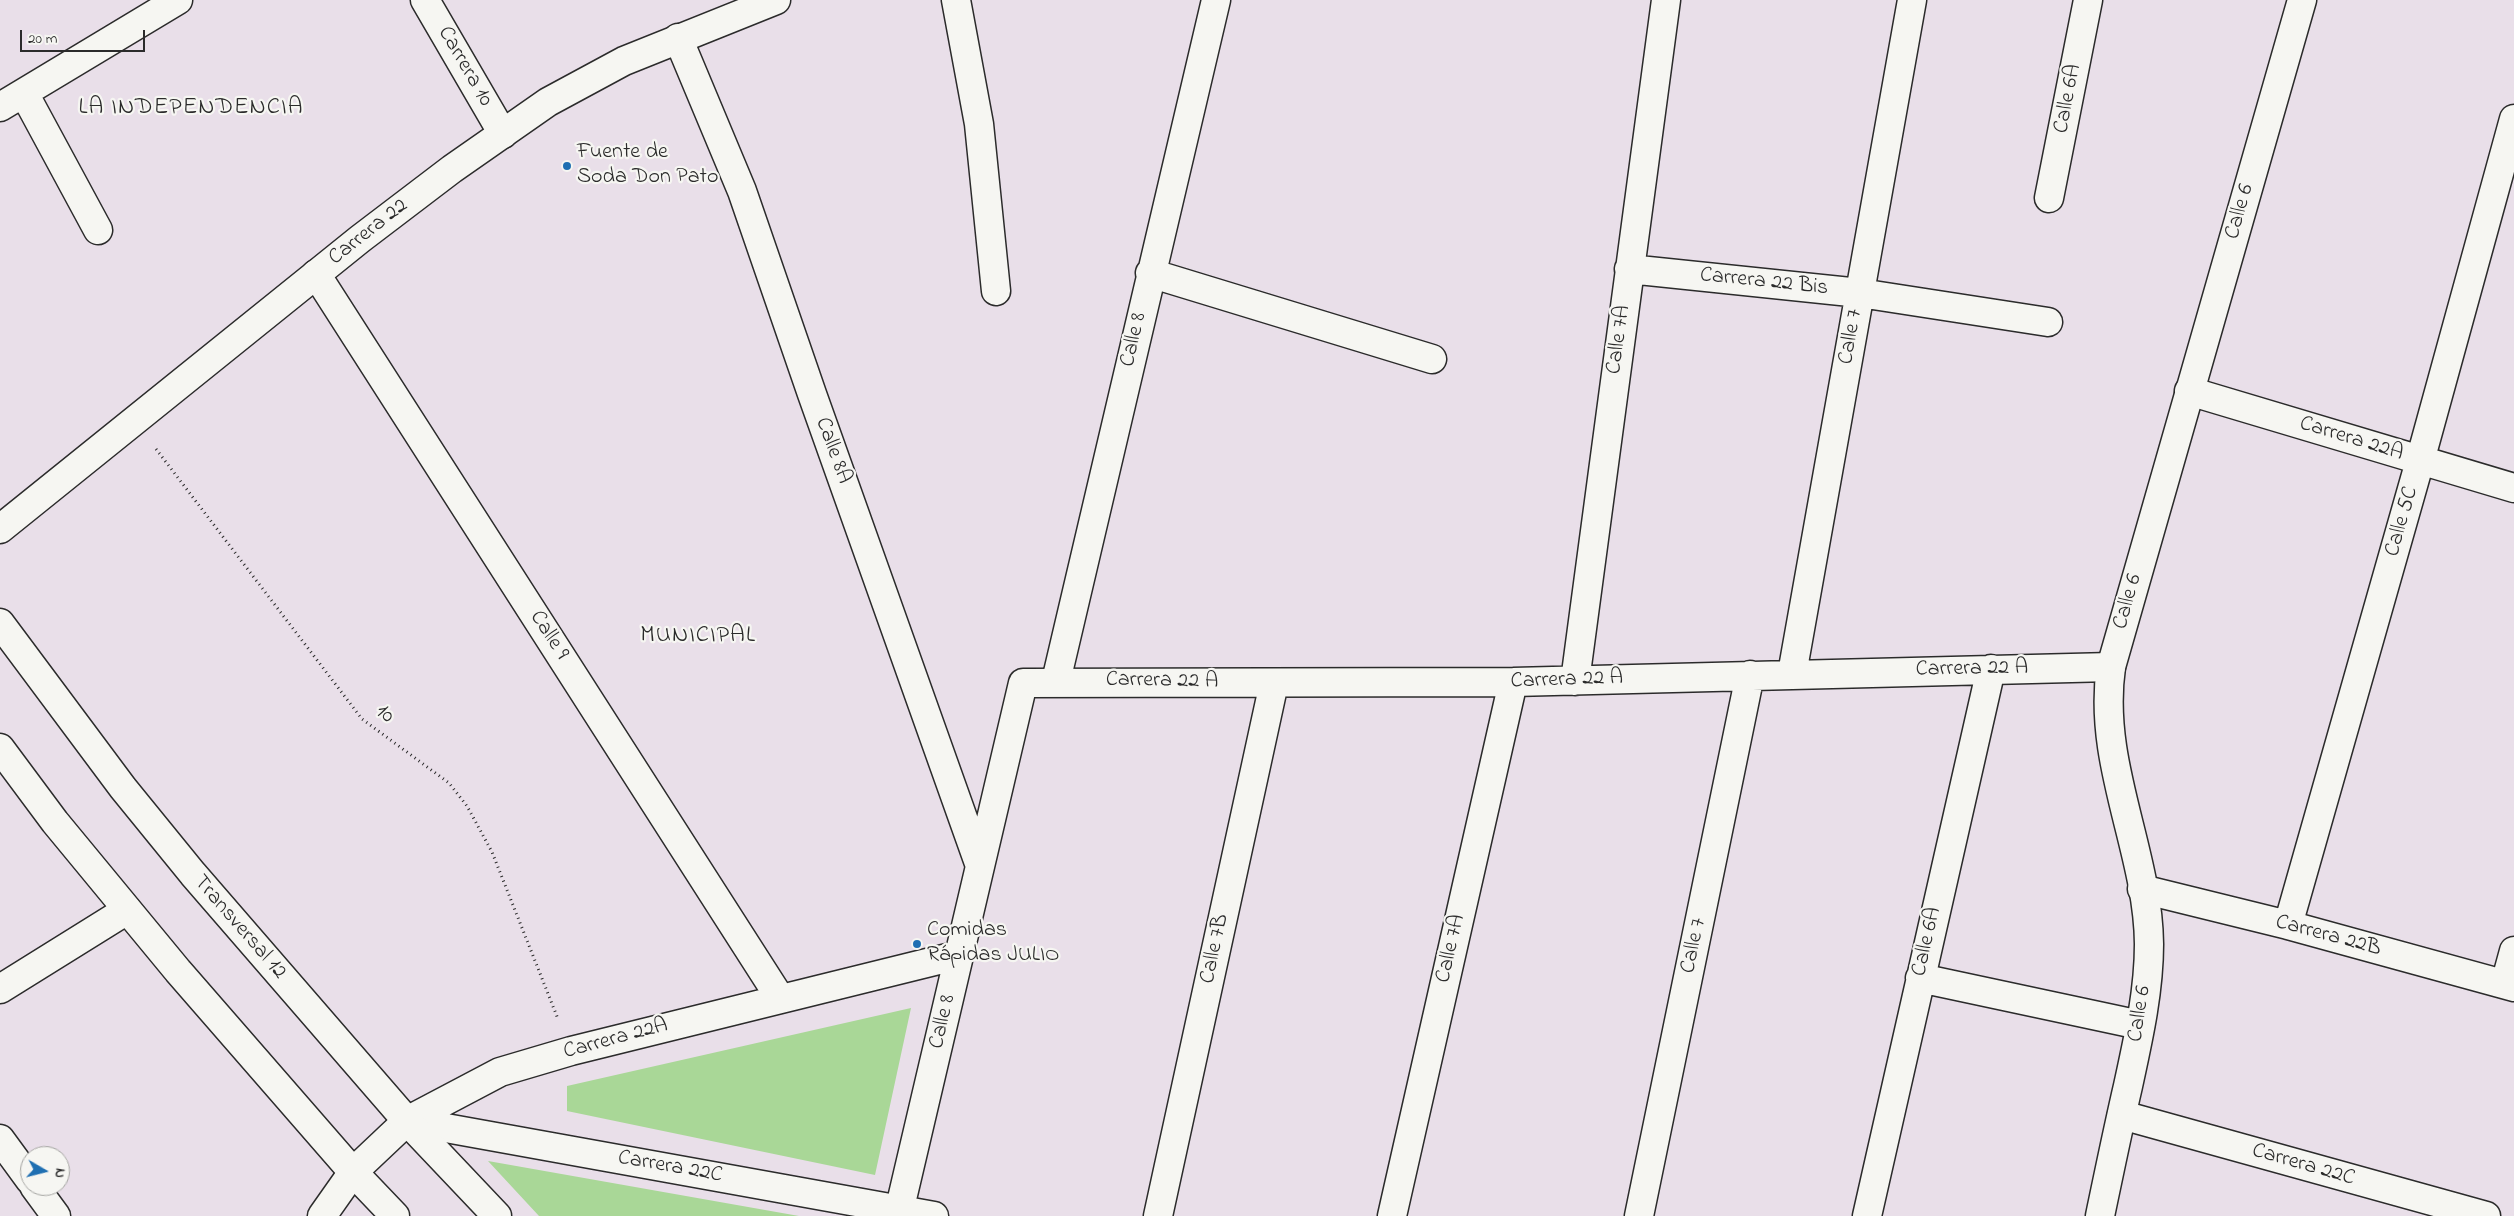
<!DOCTYPE html>
<meta charset="utf-8">
<style>
body{margin:0}
#map{position:relative;width:2514px;height:1216px;overflow:hidden;background:#e9dfe9;font-family:"Indie Flower",sans-serif}
canvas{display:block}
.north{position:absolute;left:20px;top:1146px;width:50px;height:50px;box-sizing:border-box;background:#f6f6f2;border:1px solid #a5a5a2;border-radius:50%;rotate:98deg;font-size:14px;font-weight:700;line-height:20px;text-align:center;color:#2b2b2b}
.north::after{content:'';display:block;margin:auto;width:18px;height:22px;background:#1f6fb2;clip-path:polygon(50% 0,100% 100%,50% 72%,0 100%)}
.scale{position:absolute;left:20px;top:30px;width:125px;height:22px;box-sizing:border-box;border:2px solid #2b2b2b;border-top:0;padding-left:6px;font-size:15px;line-height:18px;white-space:nowrap;color:#2b2b2b;-webkit-text-stroke:4px #f6f6f2;paint-order:stroke}
</style>
<div id="map">
<canvas width="2514" height="1216"></canvas>
<div class="north">N</div>
<div class="scale">20 m</div>
</div>
<script>
const ctx = document.querySelector('canvas').getContext('2d');
ctx.lineJoin = 'round';
function fillPath(path, color) { ctx.fillStyle = color; ctx.fill(path, 'evenodd'); }
function trace(path, color, width, dash) { ctx.strokeStyle = color; ctx.lineWidth = width; ctx.lineCap = dash ? 'butt' : 'round'; ctx.setLineDash(dash || []); ctx.stroke(path); }
function write(font, color, halo, rows, align = 'center') {
  ctx.font = font + ' "Indie Flower",sans-serif'; ctx.lineWidth = 4.5; ctx.setLineDash([]); ctx.textBaseline = 'middle'; ctx.strokeStyle = halo; ctx.fillStyle = color; for (const [text, x, y, turn = 0] of rows) {
    ctx.save(); ctx.translate(x, y); ctx.rotate((+turn || 0) * Math.PI / 180); ctx.textAlign = isNaN(turn) ? turn : align; if (halo) ctx.strokeText(text, 0, 0); ctx.fillText(text, 0, 0); ctx.restore();
  }
}
const green = new Path2D(`
 M911,1008L875,1175L567,1111V1086Z
 M488,1161L799,1216H539Z`);
const path = new Path2D(`
 M156,449L362,719L449,783L467,806L492,852L558,1019`);
const minor = new Path2D(`
 M425,0L503,134
 M956,0L979,124L996,291
 M678,38L742,191L812,394L980,866
 M24,93L98,230
 M0,107L178,0
 M2049,198L2088,0
 M1629,269L1860,293L2048,322
 M1150,273L1432,359
 M316,274L780,998
 M2189,391L2514,488
 M1792,674L1912,0
 M1056,681L1216,0
 M1575,681L1666,0
 M2142,889L2288,925L2514,987
 M2288,925L2420,461L2514,119
 M1920,978L2140,1025
 M2505,984L2514,951
 M0,989L127,910
 M2122,1115L2486,1216
 M407,1121L934,1216
 M0,1139L30,1180
 M34,1186L56,1216
 M322,1216L353,1172L407,1121L500,1072L571,1051L959,955
 M898,1216L1023,683L1513,682L2111,667
 M1158,1216L1274,683
 M1392,1216L1513,682
 M1639,1216L1750,675
 M1867,1216L1991,669`);
const tertiary = new Path2D(`
 M0,529L360,239L452,169L548,102L624,61L776,0
 M2100,1216C2109,1173 2118,1129 2128,1086C2138,1040 2149,992 2149,944C2148,850 2097,764 2111,667L2302,0`);
const secondary = new Path2D(`
 M0,623L123,788L193,874L407,1121L497,1216
 M0,748L55,822L178,971L353,1172L395,1216`);
const markers = [
 [567,166,5,"#1f6fb2"],
 [917,944,5,"#1f6fb2"]
];
const streetNames = [
 ["Carrera 10",464,67,60],
 ["Calle 6A",2069,99,-79],
 ["Calle 6",2241,212,-74],
 ["Carrera 22",369,233,-38],
 ["Carrera 22 Bis",1764,283,6],
 ["Calle 7",1852,337,-80],
 ["Calle 8",1135,340,-77],
 ["Calle 7A",1620,340,-82],
 ["Carrera 22A",2351,440,17],
 ["Calle 8A",832,451,70],
 ["Calle 5C",2403,522,-74],
 ["Calle 6",2129,602,-74],
 ["Calle 9",548,636,57],
 ["Carrera 22 A",1972,670,-1],
 ["Carrera 22 A",1567,681,-2],
 ["Carrera 22 A",1162,682,1],
 ["10",384,715,40],
 ["Transversal 12",239,928,49],
 ["Carrera 22B",2328,937,15],
 ["Calle 6A",1928,942,-77],
 ["Calle 7",1695,946,-78],
 ["Calle 7B",1216,949,-78],
 ["Calle 7A",1452,949,-77],
 ["Calle 6",2141,1014,-81],
 ["Calle 8",944,1022,-77],
 ["Carrera 22A",616,1040,-15],
 ["Carrera 22C",2303,1166,16],
 ["Carrera 22C",670,1168,10]
];
const poiNames = [
 ["Fuente de",577,153],
 ["Soda Don Pato",577,178],
 ["Comidas",927,931],
 ["Rápidas JULIO",927,956]
];
const neighbourhoodNames = [
 ["LA INDEPENDENCIA",191,109],
 ["MUNICIPAL",698,637]
];
fillPath(green, '#a9d797');
trace(minor, '#2b2b2b', 31);
trace(tertiary, '#2b2b2b', 31);
trace(secondary, '#2b2b2b', 31);
trace(path, '#2b2b2b', 3, [1, 4]);
trace(minor, '#f6f6f2', 28);
trace(tertiary, '#f6f6f2', 28);
trace(secondary, '#f6f6f2', 28);
for (const [x, y, r, color] of markers) { const dot = new Path2D(); dot.arc(x, y, r, 0, 2 * Math.PI); ctx.fillStyle = color; ctx.fill(dot); trace(dot, '#f6f6f2', 2); }
write('22px', '#2b2b2b', '#f6f6f2', streetNames);
write('22px', '#2b2b2b', '#f6f6f2', poiNames, 'left');
ctx.letterSpacing = '1px';
write('24px', '#2b2b2b', '#f6f6f2', neighbourhoodNames);
ctx.letterSpacing = '0px';
</script>
